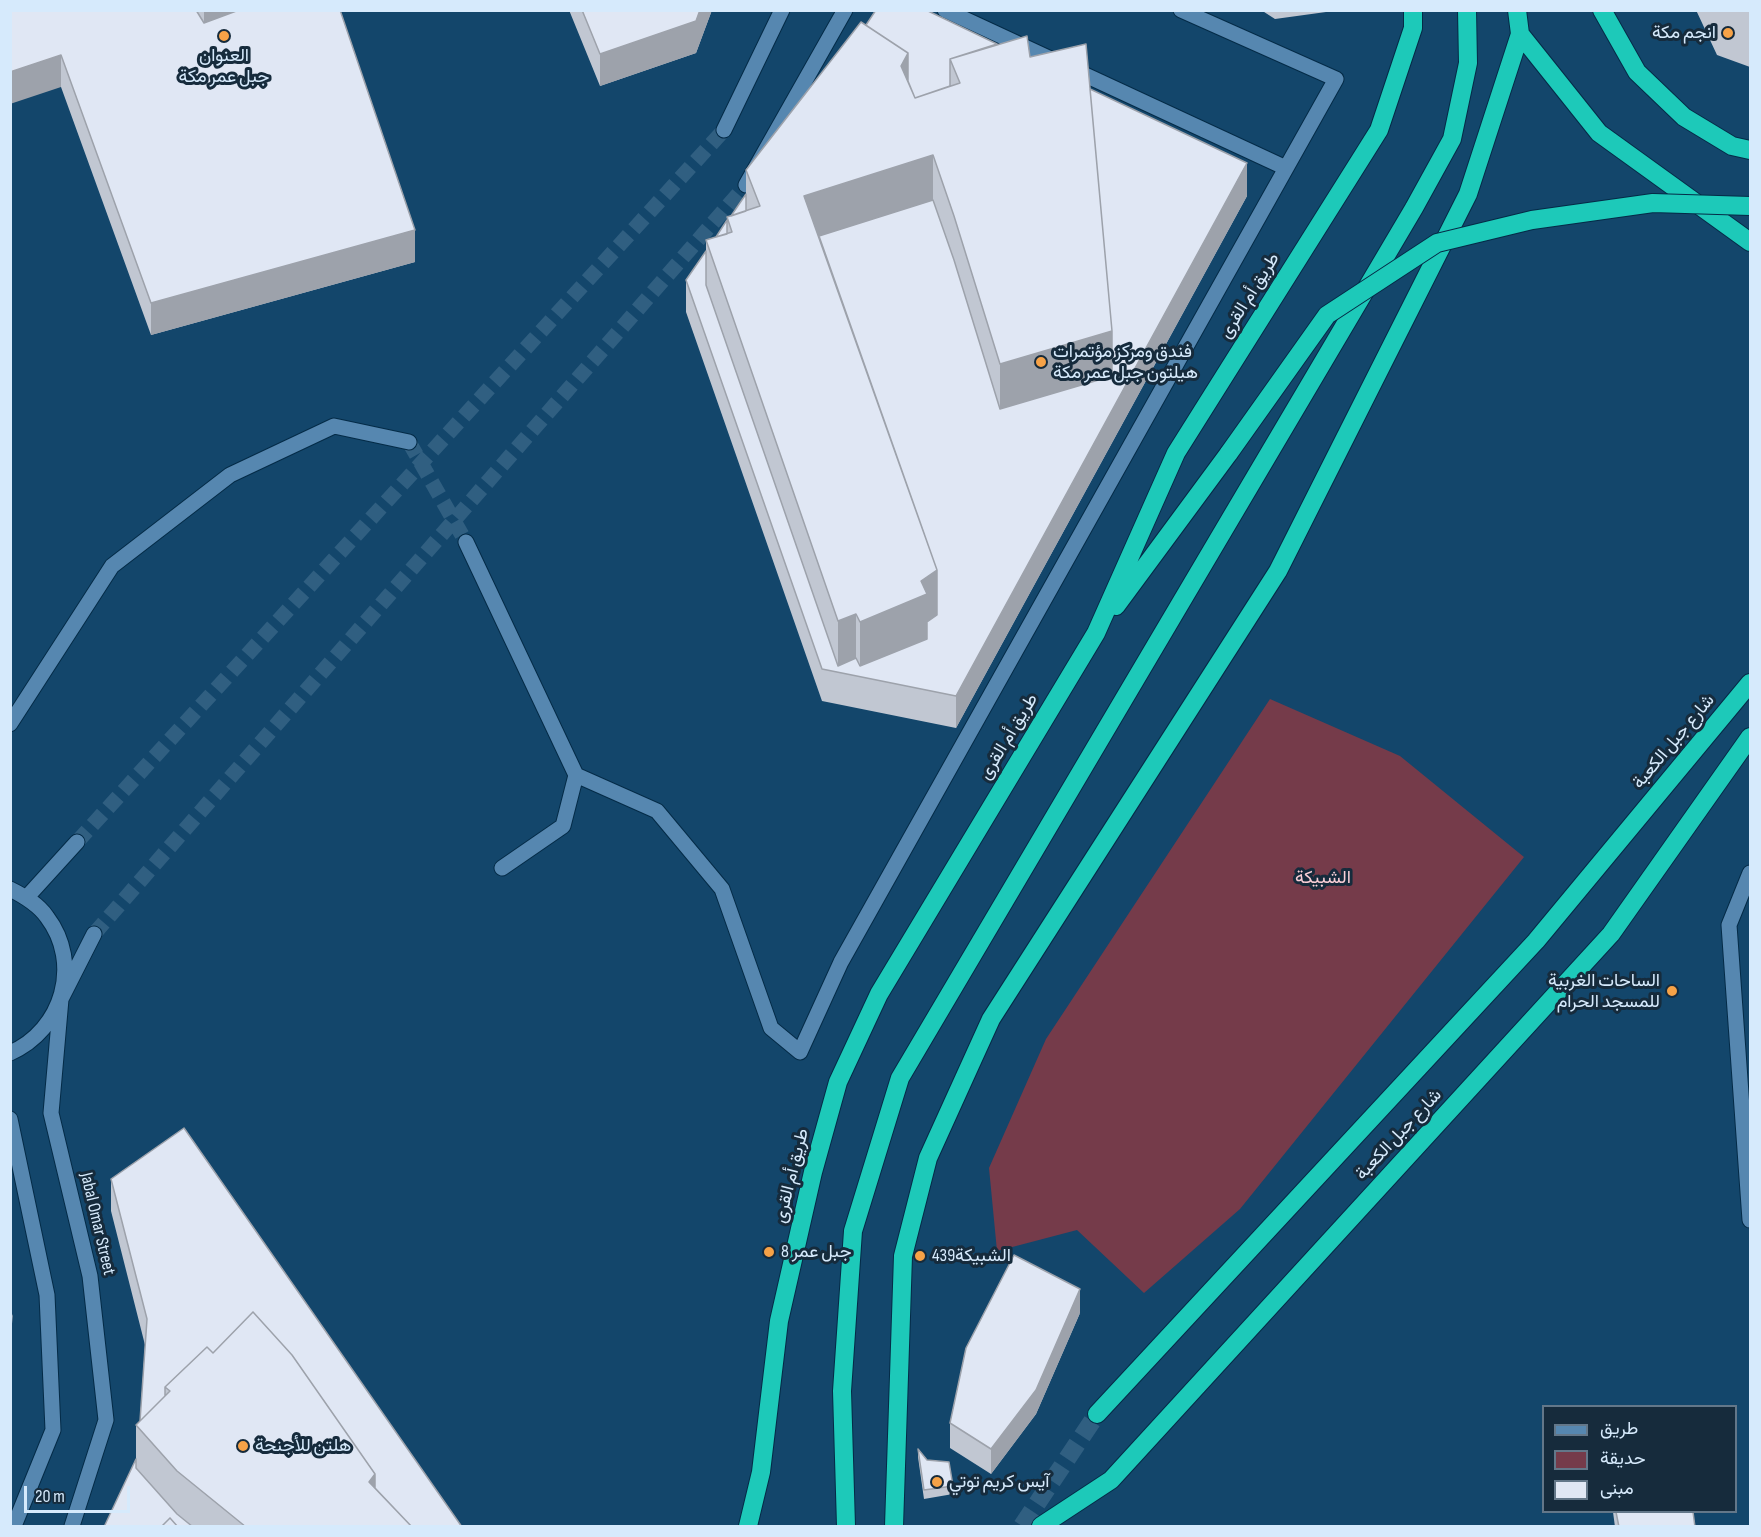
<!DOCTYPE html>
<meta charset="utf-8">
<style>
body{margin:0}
#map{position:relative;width:1761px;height:1537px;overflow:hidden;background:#13466b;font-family:"Sofia Sans Condensed",Vazirmatn,sans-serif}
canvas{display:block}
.frame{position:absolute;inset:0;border:12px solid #d6eafc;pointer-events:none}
.legend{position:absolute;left:1542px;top:1405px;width:195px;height:108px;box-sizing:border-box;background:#162b3c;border:2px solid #637789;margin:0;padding:8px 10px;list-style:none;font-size:18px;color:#d6eafc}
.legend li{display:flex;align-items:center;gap:12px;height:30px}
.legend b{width:30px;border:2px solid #637789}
.scale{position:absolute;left:24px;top:1486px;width:106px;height:27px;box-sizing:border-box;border:3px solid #d6eafc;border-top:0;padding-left:8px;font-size:18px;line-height:21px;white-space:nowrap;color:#d6eafc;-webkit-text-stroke:4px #162b3c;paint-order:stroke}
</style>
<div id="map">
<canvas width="1761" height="1537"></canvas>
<div class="frame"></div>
<ul class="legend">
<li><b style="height:8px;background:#5687b0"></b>طريق</li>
<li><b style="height:16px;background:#753b4a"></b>حديقة</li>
<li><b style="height:16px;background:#e0e7f4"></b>مبنى</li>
</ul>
<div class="scale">20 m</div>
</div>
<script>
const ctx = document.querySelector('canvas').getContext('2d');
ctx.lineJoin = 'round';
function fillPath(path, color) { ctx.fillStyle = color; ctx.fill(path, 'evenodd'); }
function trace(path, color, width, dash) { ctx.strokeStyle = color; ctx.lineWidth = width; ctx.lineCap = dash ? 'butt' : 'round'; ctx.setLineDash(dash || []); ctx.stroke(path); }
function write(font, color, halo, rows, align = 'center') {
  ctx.font = font + ' "Sofia Sans Condensed",Vazirmatn,sans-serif'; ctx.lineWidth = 6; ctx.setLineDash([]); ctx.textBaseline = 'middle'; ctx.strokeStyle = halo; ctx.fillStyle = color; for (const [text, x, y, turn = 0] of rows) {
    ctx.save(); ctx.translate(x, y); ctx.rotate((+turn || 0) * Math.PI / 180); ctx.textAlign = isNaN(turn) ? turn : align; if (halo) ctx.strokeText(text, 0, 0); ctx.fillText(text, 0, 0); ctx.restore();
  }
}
const green = new Path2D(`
 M1270,699L1400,756L1524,857L1240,1209L1144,1293L1077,1230L997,1251L989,1168L1046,1039Z`);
const minorTunnel = new Path2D(`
 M409,442L466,542
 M77,842L724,130
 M94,934L746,185`);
const highwayTunnel = new Path2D(`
 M1022,1526L1097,1414`);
const minor = new Path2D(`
 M945,10L1286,168
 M724,130L782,10
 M746,185L845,10
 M466,542L576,775
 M10,724L112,566L230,475L334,426L409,442
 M502,868L563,826L576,775L657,811L722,889L771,1028L800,1052L841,962L1336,79L1181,10
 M1750,873L1729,925L1750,1220
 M10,889C24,896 38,904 47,917C82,963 63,1030 10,1053
 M27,897L77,842
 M10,1119L47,1295L53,1430L14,1526
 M72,1526L106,1420L90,1276L51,1113L61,999L94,934`);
const highway = new Path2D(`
 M1602,10L1637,72L1684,117L1732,146L1750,150
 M1520,34L1599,133L1750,242
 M1116,606L1229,453
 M1097,1414L1536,941L1750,683
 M748,1526L761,1472L779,1321L813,1172L838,1082L879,994L1096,633L1176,453L1379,130L1413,28V10
 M846,1526L842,1391L853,1231L900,1078L1414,208L1452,139L1468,63L1467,10
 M894,1526L903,1256L928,1158L991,1019L1278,571L1468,194L1520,34L1517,10
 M1041,1526L1111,1480L1611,934L1750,737`);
const highwayBridge = new Path2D(`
 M1229,453L1327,315L1437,243L1532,220L1653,203L1750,206`);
const wall = new Path2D(`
 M10,10H340L415,262L151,335L61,87Z
 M569,10H712L696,53L600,86Z
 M1261,10H1327L1326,12L1275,19Z
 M1696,10H1750V67L1717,55Z
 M866,25L997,44L1030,57L1090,89L1247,196L956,728L822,701L686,312V280L706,251V240L716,237L727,220V217L731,216L746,194V170Z
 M111,1179L462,1527H104L136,1459V1425L140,1421L145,1345L111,1211Z
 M1080,1313L1036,1414L991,1474L950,1448V1423Z
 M918,1449L927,1460L953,1486V1494L924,1499L918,1457Z
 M1613,1512H1693L1695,1527H1615Z`);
const shadedWall = new Path2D(`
 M204,10H307L204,55Z
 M700,10H712L696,53L600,86V54Z
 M908,53V126L901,66Z
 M61,55V87L10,104V72Z
 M933,155V232L815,269L804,196Z
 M1247,163V196L956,728V696Z
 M415,230V262L151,335V303Z
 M1112,331V408L1000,441V364Z
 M937,570V647L860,677V622Z
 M856,614V676L838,672V621Z
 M1080,1289V1313L1036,1414L991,1474V1449Z
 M12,1316V1348L10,1369V1337Z
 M375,1474V1527L369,1482Z`);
const building = new Path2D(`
 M10,10H196L204,23L239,10H340L415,230L151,303L61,55L10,72Z
 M582,10H700L696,21L600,54Z
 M876,10H926L997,44L950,59V86L915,98L908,81V53L866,25Z
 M861,22L908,53L901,66L915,98L960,83L950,59L1027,36L1030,57L1086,44L1112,331L1000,364L954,216L933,155L804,196L937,570L921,581L927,594L860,622L856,614L838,621L706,240L732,232L727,217L760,206L746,170Z
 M1090,89L1247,163L956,696L822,669L686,280L706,251V285L838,666L856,658L860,666L927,639V622L937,615V570L819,236L933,200L954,260L1000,409L1112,376V331Z
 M746,194V211L731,216Z
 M727,220V234L716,237Z
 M184,1128L462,1527H412L375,1488V1474L292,1355L253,1312L213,1353L207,1347L165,1387V1396L140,1421L147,1319L111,1179Z
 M1014,1255L1080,1289L1036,1390L991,1449L950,1423L966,1348Z
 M10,1311L12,1316L10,1337Z
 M253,1312L292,1355L375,1474L369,1482L412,1527H246L177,1471L136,1425L170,1391L165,1387L207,1347L213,1353Z
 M918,1449L927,1460L949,1462L953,1486L924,1490Z
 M136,1459V1468L177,1514L193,1527H178L170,1518L161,1527H104Z
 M1616,1512H1693L1695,1527H1619Z
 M170,1518L178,1527H161Z`);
const markers = [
 [1728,33,6,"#f6a247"],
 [224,36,6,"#f6a247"],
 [1041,362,6,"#f6a247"],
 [1672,991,6,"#f6a247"],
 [769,1252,6,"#f6a247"],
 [920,1256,6,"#f6a247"],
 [243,1446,6,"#f6a247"],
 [937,1482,6,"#f6a247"]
];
const poiNames = [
 ["انجم مكة",1716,33,"right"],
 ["العنوان",224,56,"center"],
 ["جبل عمر مكة",224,77,"center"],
 ["فندق ومركز مؤتمرات",1053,352],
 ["هيلتون جبل عمر مكة",1053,373],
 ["الساحات الغربية",1660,981,"right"],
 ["للمسجد الحرام",1660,1002,"right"],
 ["جبل عمر 8",781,1252],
 ["الشبيكة439",932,1256],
 ["هلتن للأجنحة",255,1446],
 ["آيس كريم توتي",949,1482]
];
const streetNames = [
 ["طريق أم القرى",1250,296,-58],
 ["طريق أم القرى",1009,737,-59],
 ["شارع جبل الكعبة",1674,742,-50],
 ["شارع جبل الكعبة",1399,1135,-47],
 ["طريق أم القرى",792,1176,-76],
 ["Jabal Omar Street",97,1224,77]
];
const parkNames = [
 ["الشبيكة",1323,878]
];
fillPath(green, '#753b4a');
trace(minorTunnel, '#305f81', 15, [15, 8]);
trace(highwayTunnel, '#305f81', 18, [18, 9]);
trace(minor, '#042b47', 17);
trace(highway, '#042b47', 20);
trace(minor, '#5687b0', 15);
trace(highway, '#1dc9b9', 18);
trace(highwayBridge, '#042b47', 20, []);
trace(highwayBridge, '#1dc9b9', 18);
fillPath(wall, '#c1c7d2');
fillPath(shadedWall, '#9da2ab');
fillPath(building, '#e0e7f4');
trace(building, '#9da2ab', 1.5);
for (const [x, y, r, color] of markers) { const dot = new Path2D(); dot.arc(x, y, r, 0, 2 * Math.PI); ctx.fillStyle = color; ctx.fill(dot); trace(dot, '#162b3c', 2); }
write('18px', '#d6eafc', '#162b3c', poiNames, 'left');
write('18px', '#d6eafc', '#162b3c', streetNames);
write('18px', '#facfd7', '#162b3c', parkNames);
</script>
